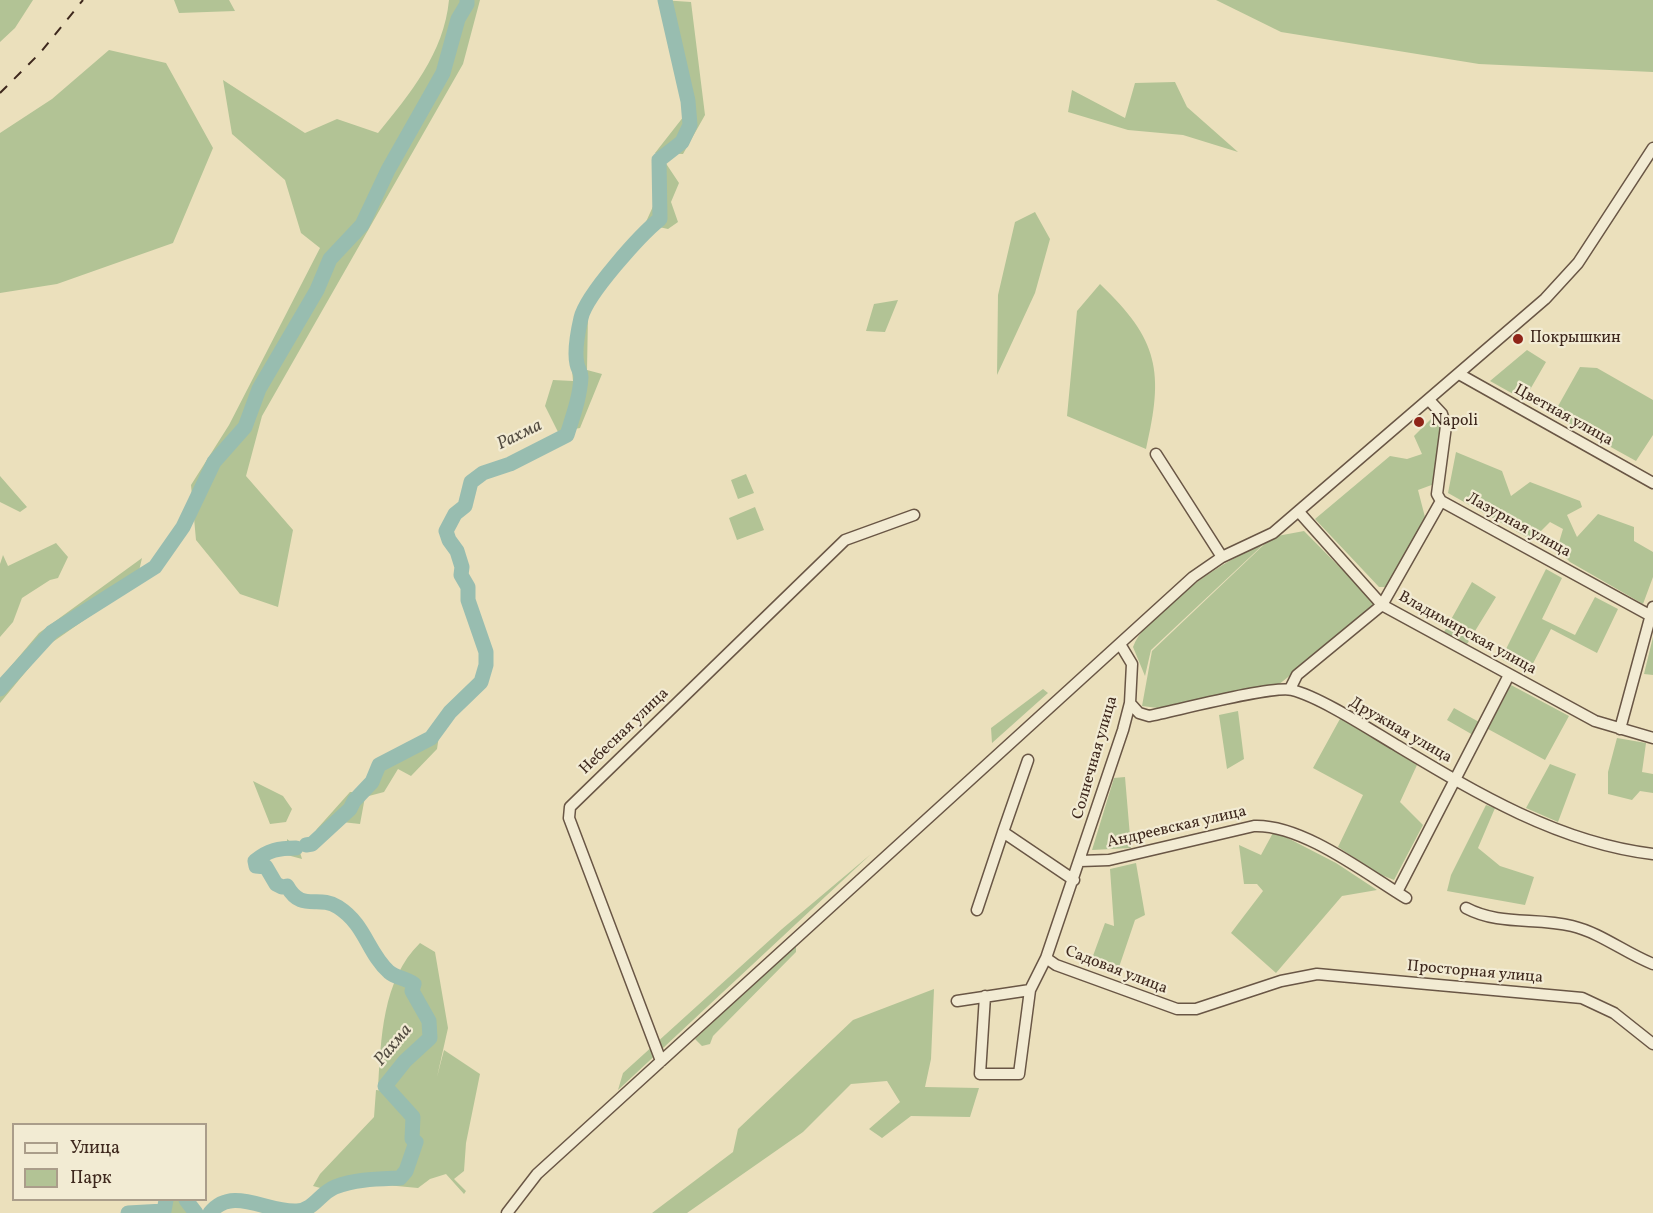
<!DOCTYPE html>
<meta charset="utf-8">
<style>
body{margin:0}
#map{position:relative;width:1653px;height:1213px;overflow:hidden;background:#ebe0bc;font-family:Vollkorn,serif}
canvas{display:block}
.legend{position:absolute;left:12px;top:1123px;width:195px;height:78px;box-sizing:border-box;background:#f2ebd3;border:2px solid #aa9d8a;margin:0;padding:8px 10px;list-style:none;font-size:18px;color:#3e281d}
.legend li{display:flex;align-items:center;gap:12px;height:30px}
.legend b{width:30px;border:2px solid #aa9d8a}
</style>
<div id="map">
<canvas width="1653" height="1213"></canvas>
<ul class="legend">
<li><b style="height:8px;background:#f2ebd3"></b>Улица</li>
<li><b style="height:16px;background:#b2c395"></b>Парк</li>
</ul>
</div>
<script>
const ctx = document.querySelector('canvas').getContext('2d');
ctx.lineJoin = 'round';
function fillPath(path, color) { ctx.fillStyle = color; ctx.fill(path, 'evenodd'); }
function trace(path, color, width, dash) { ctx.strokeStyle = color; ctx.lineWidth = width; ctx.lineCap = dash ? 'butt' : 'round'; ctx.setLineDash(dash || []); ctx.stroke(path); }
function write(font, color, halo, rows, align = 'center') {
  ctx.font = font + ' Vollkorn,serif'; ctx.lineWidth = 4.5; ctx.setLineDash([]); ctx.textBaseline = 'middle'; ctx.strokeStyle = halo; ctx.fillStyle = color; for (const [text, x, y, turn = 0] of rows) {
    ctx.save(); ctx.translate(x, y); ctx.rotate((+turn || 0) * Math.PI / 180); ctx.textAlign = isNaN(turn) ? turn : align; if (halo) ctx.strokeText(text, 0, 0); ctx.fillText(text, 0, 0); ctx.restore();
  }
}
const green = new Path2D(`
 M0,0H33L15,28L0,42Z
 M174,0H229L235,11L179,13Z
 M449,0H480L463,64L262,416L246,476L293,530L278,607L240,594L196,540L191,485L229,425L320,248L301,233L285,180L232,134L223,80L305,133L337,119L378,133C410,94 444,53 449,0Z
 M661,0L691,2L705,115L683,154L655,153L684,116Z
 M1216,0H1653V72L1479,64L1281,32Z
 M109,50L166,63L213,148L173,243L57,284L0,293V133L52,99Z
 M1175,82L1187,107L1238,152L1183,135L1128,130L1068,112L1072,90L1125,118L1135,83Z
 M665,162L679,183L671,202L678,222L668,229L645,224L655,202V174Z
 M1035,212L1050,239L1035,293L997,375L998,295L1015,222Z
 M1100,284C1159,340 1164,372 1146,449L1067,416L1077,311Z
 M898,300L885,332L866,331L874,304Z
 M588,315L587,370L602,374L580,428L558,432L545,406L553,380L573,381L570,347L573,329Z
 M1527,350L1546,362L1524,400L1490,381Z
 M1580,367L1597,368L1653,400V435L1636,461L1553,415Z
 M1438,412L1445,428L1437,483L1418,490L1426,521L1390,587H1379L1315,519L1390,456L1407,459L1422,454L1414,436Z
 M1456,452L1502,471L1511,496L1530,482L1580,501L1582,507L1567,515L1577,537L1598,514L1634,527V541L1653,552V577L1643,604L1570,562L1557,549L1563,529L1550,522L1532,540L1448,493Z
 M746,474L754,493L738,499L731,480Z
 M0,476L27,507L20,512L0,502Z
 M755,507L764,530L737,540L729,518Z
 M1304,531L1378,606L1278,685L1158,708L1142,706L1152,651L1272,537Z
 M1266,542L1151,650L1145,676L1133,647C1139,631 1151,623 1162,611C1197,579 1223,563 1266,542Z
 M56,543L68,557L58,578L50,580L22,598L13,622L0,637V564L3,555L8,566Z
 M142,558L136,584L47,646L0,703V679L39,633Z
 M1546,569L1562,578L1542,619L1575,635L1595,597L1618,609L1597,653L1551,629L1528,673L1501,659Z
 M1472,582L1496,597L1467,644L1444,632Z
 M1653,637V675L1644,674Z
 M1511,685L1569,716L1545,760L1488,729Z
 M1043,689L1048,693L992,743L991,728Z
 M1454,708L1479,722L1473,735L1447,720Z
 M1238,711L1244,759L1227,769L1219,715Z
 M1341,717L1417,765L1400,802L1423,825L1394,880L1379,874L1338,847L1363,795L1313,768Z
 M439,736L437,749L411,776L398,769L384,792L365,797L360,824L342,822L316,830L350,792H360L372,765L410,753Z
 M1617,738L1646,743L1642,772L1653,774V793L1640,791L1632,800L1608,794V772Z
 M1550,764L1576,774L1558,822L1526,808Z
 M1125,777L1131,848L1092,850L1114,778Z
 M253,781L283,796L292,809L286,822L270,824Z
 M1486,805L1495,808L1478,848L1500,866L1534,877L1525,905L1447,891L1451,875Z
 M1274,831L1336,863L1377,890L1342,896L1276,973L1231,933L1263,891L1257,884H1244L1239,845L1261,855Z
 M287,839L299,849L302,859L287,855Z
 M871,854L618,1090L623,1073L782,929Z
 M1136,863L1145,915L1135,920L1117,973L1090,964L1105,923L1114,926L1110,869Z
 M420,943L435,952L448,1028L437,1077L444,1050L480,1074L466,1143L464,1171L454,1179L466,1191L464,1194L446,1174L430,1179L418,1188L386,1185L379,1176L346,1181L324,1189L313,1186L320,1174L374,1117L376,1090L384,1091L390,1072L397,1064L388,1072L383,1090L378,1089C381,1039 382,980 420,943Z
 M796,944V952L713,1036L710,1044L702,1046L695,1039Z
 M934,989L931,1059L925,1087L979,1088L970,1117L911,1116L882,1138L869,1129L900,1102L887,1081L851,1084L803,1132L687,1213H652L733,1152L738,1129L853,1020Z
 M169,1200H182L194,1213H165Z`);
const river = new Path2D(`
 M0,689L52,632L155,567L183,527L214,462L245,427L259,389L317,290L330,259L362,225L388,170L443,73L458,19L467,4V0
 M306,845L312,844L350,809L354,801L372,782L379,765L431,738L450,712L481,682L486,665V652L468,600V587L461,575L462,567L457,551L449,540L446,531L455,514L465,506L471,482L483,473L510,464L567,435C573,416 580,397 581,377C581,372 578,369 577,364C574,351 578,331 581,318C586,295 641,234 660,219L659,160L682,142L690,125L688,101L665,0
 M186,1200L196,1213
 M128,1213L164,1211L166,1200
 M210,1213C232,1185 267,1213 297,1211C314,1210 320,1193 335,1187C356,1179 378,1179 400,1178L406,1171L416,1142L412,1139L413,1117L385,1086L405,1061L430,1038L429,1021L412,991L414,984C406,978 396,978 389,972C367,952 366,925 338,907C318,894 302,913 287,886L282,887L276,884L266,867L256,866L255,861C268,850 279,848 296,848`);
const minor = new Path2D(`
 M1459,374L1653,483
 M1429,400L1442,414L1446,426L1437,494L1441,501
 M1156,454L1222,557
 M1299,512L1382,605L1595,721L1653,738
 M1290,689L1297,675L1382,605L1441,501L1653,617
 M1130,703L1139,713L1149,716C1175,711 1273,685 1292,690C1320,697 1369,729 1396,745C1476,793 1559,843 1653,854
 M1620,729L1653,607
 M1028,760L1003,832L1074,880
 M1080,861L1109,860L1254,826C1302,824 1365,873 1406,898
 M1397,892L1509,675
 M1466,908C1500,926 1536,917 1572,926C1601,933 1625,953 1653,964
 M977,910L1003,832
 M1046,958L1056,965L1177,1009H1196L1281,981L1317,974L1582,998L1614,1013L1653,1044
 M985,996L980,1074H1019L1030,990
 M957,1001L1030,990L1046,958L1123,730L1130,703L1132,664L1120,644
 M661,1061L569,818L570,807L845,540L914,515
 M507,1213L537,1174L1193,577L1222,557L1273,533L1545,299L1578,263L1653,148`);
const rail = new Path2D(`
 M0,93L40,53L83,0`);
const markers = [
 [1518,339,6,"#8f2418"],
 [1419,422,6,"#8f2418"]
];
const poiNames = [
 ["Покрышкин",1530,339],
 ["Napoli",1431,422]
];
const streetNames = [
 ["Цветная улица",1563,416,29],
 ["Лазурная улица",1518,526,29],
 ["Владимирская улица",1467,634,29],
 ["Дружная улица",1400,731,30],
 ["Небесная улица",625,732,-44],
 ["Солнечная улица",1096,758,-74],
 ["Андреевская улица",1177,828,-13],
 ["Садовая улица",1116,971,21],
 ["Просторная улица",1475,973,5]
];
const waterNames = [
 ["Рахма",520,436,-26],
 ["Рахма",394,1046,-50]
];
fillPath(green, '#b2c395');
trace(river, '#98bdb0', 15);
trace(minor, '#695645', 13);
trace(minor, '#f2ebd3', 10);
trace(rail, '#3e281d', 2, [10, 10]);
for (const [x, y, r, color] of markers) { const dot = new Path2D(); dot.arc(x, y, r, 0, 2 * Math.PI); ctx.fillStyle = color; ctx.fill(dot); trace(dot, '#f2ebd3', 2); }
write('16px', '#3e281d', '#f2ebd3', poiNames, 'left');
write('16px', '#3e281d', '#f2ebd3', streetNames);
write('italic 18px', '#544d42', '#f2ebd3', waterNames);
</script>
